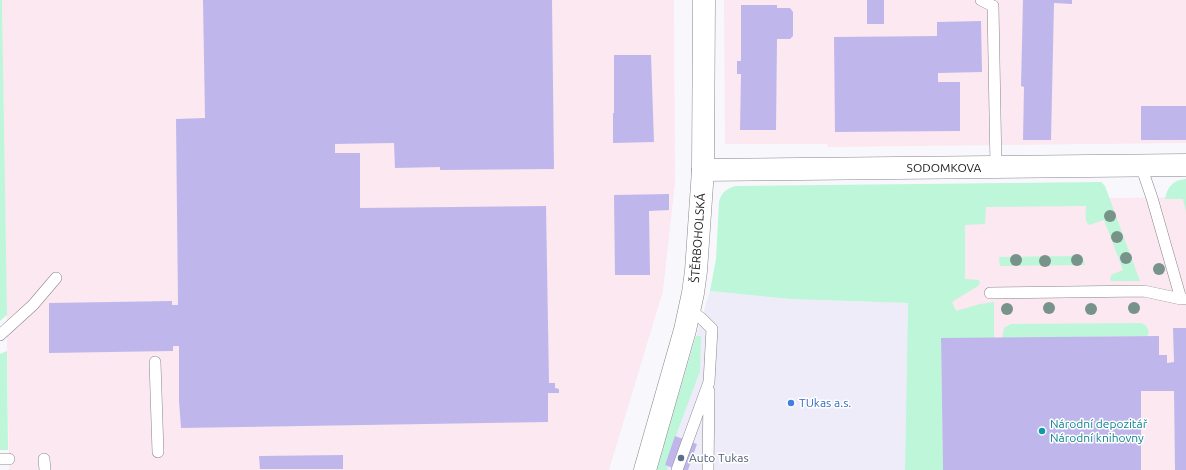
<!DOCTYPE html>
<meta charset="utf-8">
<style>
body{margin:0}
canvas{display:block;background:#f8f8fc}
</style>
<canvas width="1186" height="470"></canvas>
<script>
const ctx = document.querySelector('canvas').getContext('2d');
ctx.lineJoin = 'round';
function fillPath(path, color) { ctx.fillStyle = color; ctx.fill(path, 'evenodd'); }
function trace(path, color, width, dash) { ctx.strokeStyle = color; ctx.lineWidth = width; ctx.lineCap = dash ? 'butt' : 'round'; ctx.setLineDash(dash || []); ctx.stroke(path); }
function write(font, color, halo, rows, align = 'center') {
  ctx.font = font + ' Ubuntu,sans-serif'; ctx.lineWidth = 3; ctx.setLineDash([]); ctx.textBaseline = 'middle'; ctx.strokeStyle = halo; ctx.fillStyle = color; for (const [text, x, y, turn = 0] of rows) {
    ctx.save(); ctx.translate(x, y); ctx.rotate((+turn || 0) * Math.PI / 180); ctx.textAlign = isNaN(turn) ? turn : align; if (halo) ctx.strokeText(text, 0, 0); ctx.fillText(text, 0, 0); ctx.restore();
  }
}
const built = new Path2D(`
 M710,291L790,299L908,303L905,470H656L696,336Z`);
const industrial = new Path2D(`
 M2,0H674L675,183L663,291L609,470H9Z
 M724,0H1186V143L828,147L827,144H725Z
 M916,193L1116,198L1186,197V470H905Z`);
const green = new Path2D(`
 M0,0H2L7,315L0,321Z
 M1186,179V212L1183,199H1165C1167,187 1173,180 1186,179Z
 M1101,182L1105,186L1140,281H1112L1110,280L1111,275L1123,270L1104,220L1089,225C1084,221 1086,212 1086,206L986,207L985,224L965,225V279L979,280L980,283L978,286L952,302L956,311L980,304L994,302V338H941L943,470H905L908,303L790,299L710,291L716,259L719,202C721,193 726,189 735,186Z
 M1082,256L1085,265L1000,266L999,257Z
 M1141,323C1147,325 1150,330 1148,336L1002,338L1004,328L1011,324Z
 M696,336H701L700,371L665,465L668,467L667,470H656Z
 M7,351L8,450H0V354Z`);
const building = new Path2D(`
 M203,0H552L554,169L440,170V167L395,168L394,143L335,144V153H360V208L546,206L549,383H555V388L559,389V393H548V422L181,428L179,401V346H173V351L49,353V303L172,301V305H178L176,119L205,118Z
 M867,0H884V24H867Z
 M1023,0H1072V4L1054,3L1051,140H1023L1024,87L1021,86Z
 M741,5H777V8H790L793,12V36L790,39H777L776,130H740L741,74H737V61H741Z
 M981,21L982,72L938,73V82H960V131L835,132L834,37L937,36V22Z
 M614,55H651L654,142L613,143V113H614Z
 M1141,106H1186V140H1141Z
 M669,194V210L649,211L650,275H615L614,195Z
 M1173,328H1186V470H1175L1174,391H1141V470H943L941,338L1159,336V355H1167V363L1174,362Z
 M675,436L697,444L688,470H678L665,465Z
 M343,455V469H260L259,456Z`);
const service = new Path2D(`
 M981,0L993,6L996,168
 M1141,166L1152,198L1181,299
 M990,293L1144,291L1181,299H1186
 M0,335L33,305L56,278
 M155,362L158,452
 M0,459H9
 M44,459L45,470
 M677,470L709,382L712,329L701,318L690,310
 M708,470L709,391`);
const minor = new Path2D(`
 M703,170L1186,165`);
const tertiary = new Path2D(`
 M645,470L685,330L693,293L696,271L703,170L704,0`);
const trees = [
 [1110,216],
 [1117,237],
 [1126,258],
 [1016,260],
 [1077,260],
 [1045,261],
 [1159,269],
 [1049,308],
 [1134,308],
 [1007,309],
 [1091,309]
];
const markers = [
 [791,403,4,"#3f7fe0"],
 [1042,431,4,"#0f9aa8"],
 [681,458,4,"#5c6f8a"]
];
const streetNames = [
 ["SODOMKOVA",944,168],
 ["ŠTĚRBOHOLSKÁ",698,238,-86]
];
const shopNames = [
 ["TUkas a.s.",799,403]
];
const cultureNames = [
 ["Národní depozitář",1050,424],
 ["Národní knihovny",1050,438]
];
const serviceNames = [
 ["Auto Tukas",689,458]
];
fillPath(built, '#eeecf8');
fillPath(industrial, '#fce8f0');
fillPath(green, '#bef6d9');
fillPath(building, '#bfb7ec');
trace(service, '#87878b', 12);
trace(minor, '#87878b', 23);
trace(tertiary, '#87878b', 23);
trace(service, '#fff', 11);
trace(minor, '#fff', 22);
trace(tertiary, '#fff', 22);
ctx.fillStyle = '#78938a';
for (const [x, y] of trees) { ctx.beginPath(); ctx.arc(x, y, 6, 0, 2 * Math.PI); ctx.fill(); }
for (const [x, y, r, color] of markers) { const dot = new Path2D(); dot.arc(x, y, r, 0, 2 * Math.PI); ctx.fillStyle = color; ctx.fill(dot); trace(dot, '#fff', 1.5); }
write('12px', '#181819', '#fff', streetNames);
write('12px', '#366cbe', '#fff', shopNames, 'left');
write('12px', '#0d838f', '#fff', cultureNames, 'left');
write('12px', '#4e5e75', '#fff', serviceNames, 'left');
</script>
